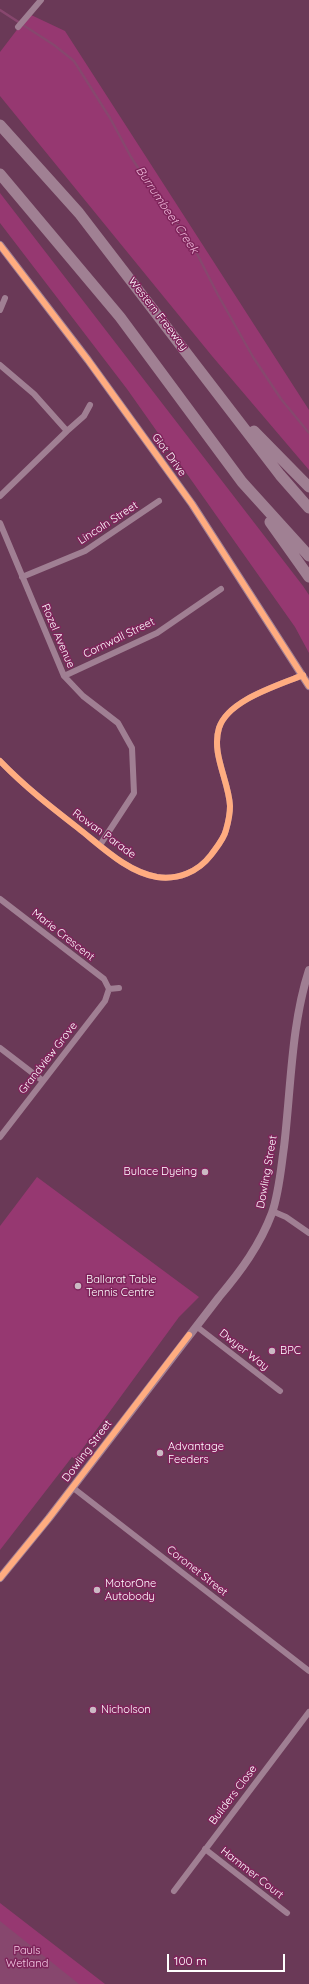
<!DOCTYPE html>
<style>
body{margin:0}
#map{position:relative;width:309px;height:1984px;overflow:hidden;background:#6a3957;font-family:Quicksand,sans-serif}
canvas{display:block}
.scale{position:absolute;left:167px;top:1954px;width:118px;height:18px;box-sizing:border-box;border:2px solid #fff;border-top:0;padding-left:5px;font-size:12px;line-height:14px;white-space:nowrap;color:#fff;-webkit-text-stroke:3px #7f245b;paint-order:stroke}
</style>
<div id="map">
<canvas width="309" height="1984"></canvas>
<div class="scale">100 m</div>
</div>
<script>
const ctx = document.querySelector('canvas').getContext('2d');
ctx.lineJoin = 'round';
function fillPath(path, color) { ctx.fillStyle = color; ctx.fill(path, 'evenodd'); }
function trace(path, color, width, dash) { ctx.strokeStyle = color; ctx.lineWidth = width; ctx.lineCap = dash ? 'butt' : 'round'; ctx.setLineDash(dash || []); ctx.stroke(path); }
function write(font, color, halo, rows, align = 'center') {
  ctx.font = font + ' Quicksand,sans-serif'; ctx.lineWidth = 3; ctx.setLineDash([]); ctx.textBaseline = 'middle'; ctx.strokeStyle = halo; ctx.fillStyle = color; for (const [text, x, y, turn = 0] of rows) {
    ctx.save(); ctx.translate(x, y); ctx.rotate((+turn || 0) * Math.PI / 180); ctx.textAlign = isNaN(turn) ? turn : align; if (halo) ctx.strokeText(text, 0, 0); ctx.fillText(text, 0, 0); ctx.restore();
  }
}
const green = new Path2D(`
 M29,14L65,31L309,410V470L212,356L0,96V52Z
 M0,193L303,586L309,595V653L295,627L127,389L0,223Z
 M37,1177L199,1297L179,1317L75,1459L72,1457L0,1550V1226Z
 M0,1903L105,1984H0Z`);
const water = new Path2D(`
 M0,1921L79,1984H0Z`);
const stream = new Path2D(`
 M0,10L54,45L74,61L110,118L131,157L158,198L191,242L218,295L253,357L281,399L309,433`);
const minor = new Path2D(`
 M18,27L41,0
 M0,310L5,298
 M0,365L34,394L67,431L0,496
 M67,431L84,416L90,405
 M0,523L64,676L83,696L118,723L132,748L134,793L100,845
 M22,577L85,551L159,501
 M64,676L157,633L221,589
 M0,761C24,786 51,807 78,828C101,846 127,872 157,877C178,880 198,872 211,855C216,848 224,839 226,830C228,823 230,813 230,806C229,781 211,754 219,728C228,700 277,686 303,675
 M0,899L104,979L109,989L105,1001L0,1137
 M109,989L119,988
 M0,1048L43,1081
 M272,1211L286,1217L309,1233
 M196,1326L280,1391
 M72,1487L309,1671
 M205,1849L287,1913
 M174,1891L309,1712`);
const tertiary = new Path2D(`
 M0,245L88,360L192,504L309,686
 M0,1578L49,1518L219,1297C241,1271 260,1245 272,1213C279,1193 281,1168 284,1147C291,1089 291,1025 309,970`);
const motorway = new Path2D(`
 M0,125L79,213L280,475L309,508
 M0,174L120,317L242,482L309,556
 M254,431L309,487
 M270,522L309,577`);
const cycleway = new Path2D(`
 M0,245L88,360L192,504L309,686
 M0,761C24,786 51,807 78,828C101,846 127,872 157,877C178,880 198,872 211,855C216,848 224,839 226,830C228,823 230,813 230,806C229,781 211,754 219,728C228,700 277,686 303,675
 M0,1578L49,1518L189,1335`);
const markers = [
 [205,1172,4,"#cbbac4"],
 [78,1286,4,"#cbbac4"],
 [272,1351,4,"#cbbac4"],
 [160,1453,4,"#cbbac4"],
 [97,1590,4,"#cbbac4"],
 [93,1710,4,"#cbbac4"]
];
const streetNames = [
 ["Western Freeway",158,314,52],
 ["Giot Drive",169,455,54],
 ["Lincoln Street",108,523,-33],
 ["Rozel Avenue",58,636,67],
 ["Cornwall Street",119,638,-26],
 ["Rowan Parade",104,834,36],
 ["Marie Crescent",63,935,38],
 ["Grandview Grove",48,1058,-52],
 ["Dowling Street",267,1172,-80],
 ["Dwyer Way",244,1350,38],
 ["Dowling Street",87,1451,-53],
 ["Coronet Street",197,1571,38],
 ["Builders Close",233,1795,-53],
 ["Hammer Court",252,1873,38]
];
const poiNames = [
 ["Bulace Dyeing",197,1172,"right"],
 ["Ballarat Table",86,1280],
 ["Tennis Centre",86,1293],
 ["BPC",280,1351],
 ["Advantage",168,1447],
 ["Feeders",168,1460],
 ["MotorOne",105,1584],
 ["Autobody",105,1597],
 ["Nicholson",101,1710]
];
const parkNames = [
 ["Pauls",27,1951],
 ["Wetland",27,1964]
];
const waterNames = [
 ["Burrumbeet Creek",167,210,56]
];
fillPath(green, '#963871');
fillPath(water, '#87476e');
trace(stream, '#87476e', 2.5);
trace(minor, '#a07f93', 6);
trace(tertiary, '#a07f93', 8);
trace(motorway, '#a08093', 11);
trace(cycleway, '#ffac80', 6);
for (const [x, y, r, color] of markers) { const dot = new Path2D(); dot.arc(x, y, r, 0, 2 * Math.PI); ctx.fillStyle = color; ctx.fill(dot); trace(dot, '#7f245b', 1.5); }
write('11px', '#fff', '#7f245b', streetNames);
write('11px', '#fff', '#7f245b', poiNames, 'left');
write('11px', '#f5cde6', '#7f245b', parkNames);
write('italic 12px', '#eeb6d8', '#7f245b', waterNames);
</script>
